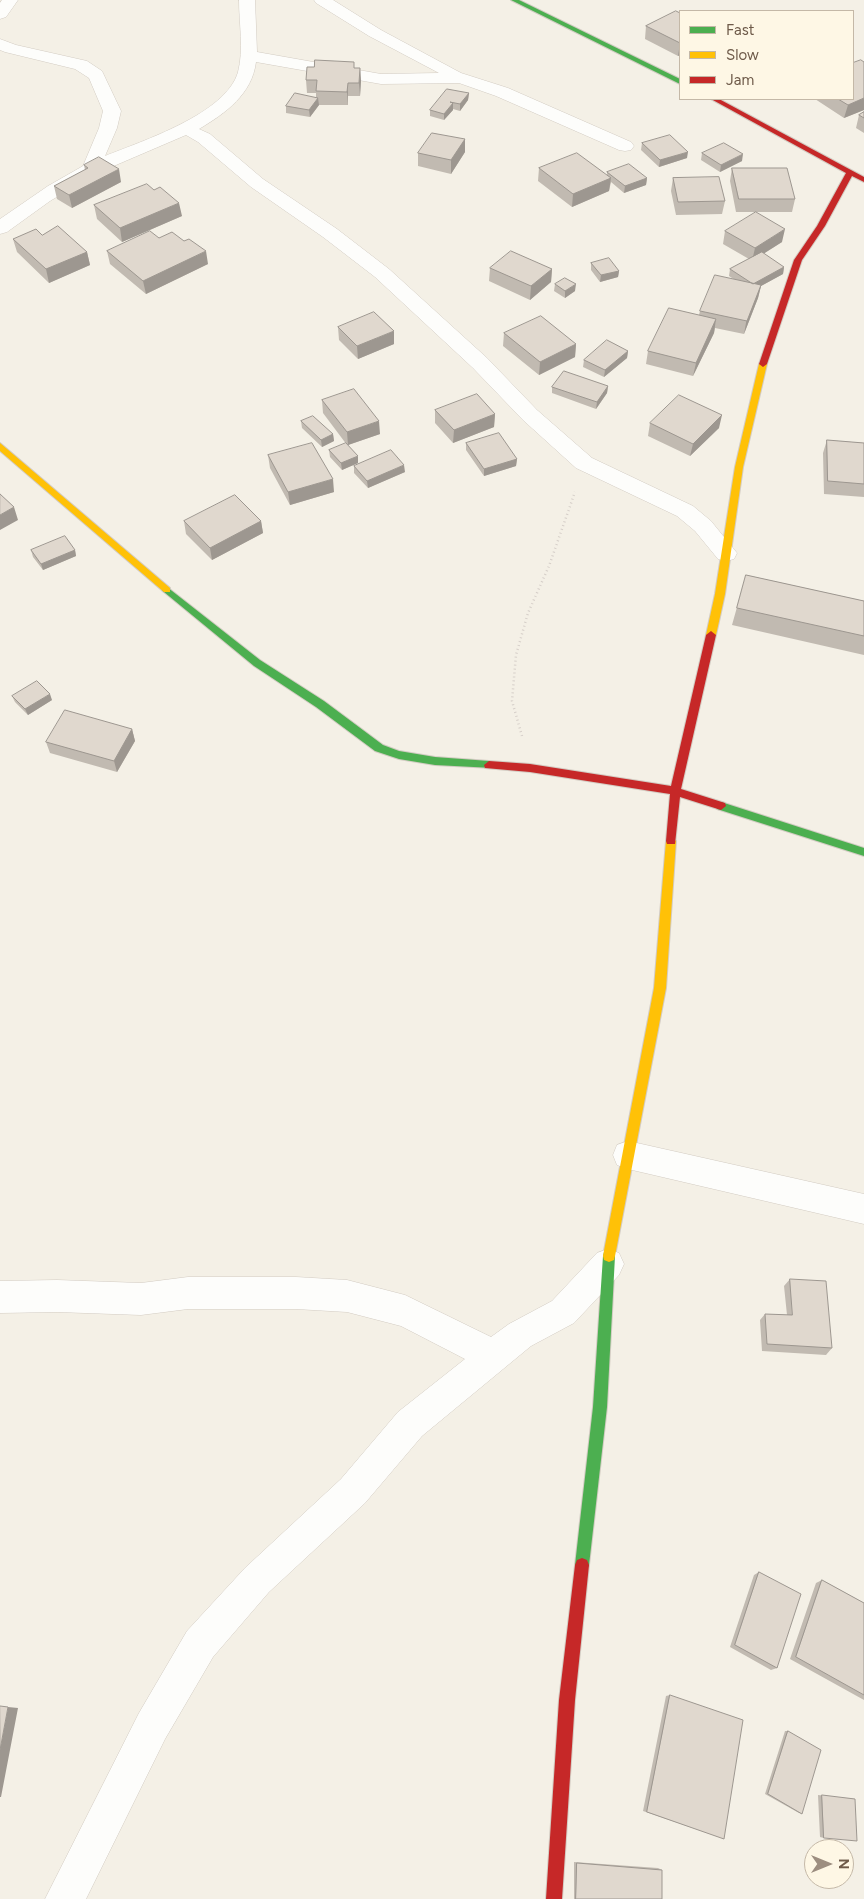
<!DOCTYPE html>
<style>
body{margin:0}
#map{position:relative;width:864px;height:1899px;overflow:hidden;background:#f4f0e6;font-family:Figtree,sans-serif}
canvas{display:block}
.legend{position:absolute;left:679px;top:10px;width:175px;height:90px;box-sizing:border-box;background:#fef7e5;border:1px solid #c4b8a7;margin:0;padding:6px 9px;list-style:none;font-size:15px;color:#6e5a49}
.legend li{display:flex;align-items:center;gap:10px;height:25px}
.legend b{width:25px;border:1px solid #c4b8a7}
.north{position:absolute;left:804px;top:1839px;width:50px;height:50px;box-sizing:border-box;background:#fef7e5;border:1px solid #c4b8a7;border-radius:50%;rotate:90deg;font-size:14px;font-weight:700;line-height:20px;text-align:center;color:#6e5a49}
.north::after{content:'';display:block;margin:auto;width:18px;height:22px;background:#9d8e80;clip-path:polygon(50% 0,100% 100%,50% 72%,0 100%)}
</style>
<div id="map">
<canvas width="864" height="1899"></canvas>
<ul class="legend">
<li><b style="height:6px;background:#4caf50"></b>Fast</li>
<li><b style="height:6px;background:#ffc107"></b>Slow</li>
<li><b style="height:6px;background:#c62828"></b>Jam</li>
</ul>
<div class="north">N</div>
</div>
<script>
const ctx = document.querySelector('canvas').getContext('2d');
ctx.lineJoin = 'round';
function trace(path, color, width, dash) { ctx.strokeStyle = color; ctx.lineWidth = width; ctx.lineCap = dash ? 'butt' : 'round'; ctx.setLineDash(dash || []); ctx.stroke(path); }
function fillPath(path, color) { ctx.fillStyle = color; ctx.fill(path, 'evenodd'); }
const path = new Path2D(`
 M522,736L512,701L516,655L528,613L549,566L575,492`);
const street = new Path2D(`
 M2,0H18L6,17L0,19V3Z
 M239,0H255L257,52L381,74L439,73L369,36L316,3L314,0H333L381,30L461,73L508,88L631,142L634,146L631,150L625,151L619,150L496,96L459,83L381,84L256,62C252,94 226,113 199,129L210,134L263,179L337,229L389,269L487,358L537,410L592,458L693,506L711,521L737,553L734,559L726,561L718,559L695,531L677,516L576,468L523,420L473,368L375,277L323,237L251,187L198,142L186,135L95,174L50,201L7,232L0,234V219L48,186L83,166L99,128L103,111L89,78L75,69L5,52L0,50V39L16,45L87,61L102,71L121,111L117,128L105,156C142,141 226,114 238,72C244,49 239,24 239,0Z
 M628,1141L864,1194V1224L628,1169L617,1165L613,1155L617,1145Z
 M608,1249L619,1253L624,1264L619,1275L574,1323L531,1346L422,1436L365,1503L269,1592L213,1657L165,1739L86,1899H45L139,1713L187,1631L245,1568L341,1479L398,1412L465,1359L401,1326L347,1312L296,1309H188L141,1315L57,1312L0,1313V1281L57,1280L141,1283L188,1277H296L347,1280L405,1295L491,1337L509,1324L552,1301L597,1253Z`);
const fast = new Path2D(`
 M511,0H519L680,79V84Z
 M167,587L260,660L324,701L383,745L399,751L435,757L489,761L494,765L493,768L435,765L399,759L375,751L316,707L254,666L164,592L162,590Z
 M721,802L864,848V856L717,809L716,806L717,803Z
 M609,1250L614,1252L615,1256L607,1407L589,1565L587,1570L582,1572L577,1570L575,1565L593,1407L603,1256L604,1252Z`);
const slow = new Path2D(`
 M763,361L767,364L743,467L725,594L716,635L711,639L706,635L715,594L735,467L759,364Z
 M0,443L170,588V592H164L0,451Z
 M671,837L676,841L666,988L615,1256L614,1260L609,1262L604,1260L603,1256L654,988L666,841Z`);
const jam = new Path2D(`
 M711,99H719L864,177V182L852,176L825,226L802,260L767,364L763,367L759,364L794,260L817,226L846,173Z
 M711,631L716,635L681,789L725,803L726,806L721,810L680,797L675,844H667L666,841L670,794L530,772L485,768L484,765L489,761L530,764L671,786L706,635Z
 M582,1558L587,1560L589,1565L575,1700L562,1899H546L559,1700L575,1565L577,1560Z`);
const wall = new Path2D(`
 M680,13V55L678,56L645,39L646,26Z
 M864,62V110L844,118L815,99H853Z
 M354,68H360L361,81L360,96H348V105H319L310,117L286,113V106L316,97V93H307L306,80Z
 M469,93L468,100L460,111L453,109V110L444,120L430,116V110Z
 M864,112V133L856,128L859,115Z
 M465,139V152L451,174L418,166V153Z
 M642,143L687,158L659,167L641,150Z
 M702,153L742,161L720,172L701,160Z
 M84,165L121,182L72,208L57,199L54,186L85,170Z
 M539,168L607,175V172L647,178L646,185L624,193L611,182L609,191L572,207L538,181Z
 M732,168L795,199L792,212H736L730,181Z
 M673,178L725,201L722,214L676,215L671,191Z
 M154,190L182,216L122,242L97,219L94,205Z
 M725,231L782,242L763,254L784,267L783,274L761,286L758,298L744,334L715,328L714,333L693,376L646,364L648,351L699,315L700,311L735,280L729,276L730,269L749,259L723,244Z
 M42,235L87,252L90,265L49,283L17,252L13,239Z
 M159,238L208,264L146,294L110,264L107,251Z
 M591,263L619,271L618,277L600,282L591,270Z
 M490,268L552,269L551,282L530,300L489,281Z
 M555,284L575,291L565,298L554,291Z
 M338,327L394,344L358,359L339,340Z
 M504,333L576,344L575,357L539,375L503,346Z
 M628,351L627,358L604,377L583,367L584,360Z
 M608,386L607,393L596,409L552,393V387Z
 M322,400L380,434L348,445L358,463L342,470L330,457L329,450L347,445L323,413Z
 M435,410L495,414L494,427L453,443L435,423Z
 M301,421L333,434L334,441L322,447L302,428Z
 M650,423L719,428L690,456L648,436Z
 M827,440L864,443V497L824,494L823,453Z
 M466,443L517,459L516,466L484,476L466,450Z
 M268,455L334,492L290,505L270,468Z
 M354,466L405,472L368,488L354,473Z
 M184,521H261L263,533L212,560L186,534Z
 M31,550H75L76,556L43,570L33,557Z
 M746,575L864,601V655L732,625Z
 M12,696L52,700L28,715L15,702Z
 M132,729L135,741L117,772L50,753L46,742Z
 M790,1279L832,1348L826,1355L762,1351L760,1320L765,1314L787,1315L784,1286Z
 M759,1572L777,1668L771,1670L730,1647L754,1575Z
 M822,1580L864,1603V1700L790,1659L816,1583Z
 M670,1695L719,1837L643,1811L666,1696Z
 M785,1731H788L802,1814L799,1813L765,1794Z
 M818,1795L855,1799L824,1838L820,1837Z
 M574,1862L658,1868L662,1870V1899H574Z`);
const shadedWall = new Path2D(`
 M680,43V55L678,56Z
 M360,68L361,81L360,96L359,83Z
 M348,83V105L347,92Z
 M469,93L468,100L460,111V104Z
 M318,98L319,105L310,117L309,110Z
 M864,98V110L844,118L848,105Z
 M453,103V110L444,120V114Z
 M465,139V152L451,174V160Z
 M688,152L687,158L659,167L660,160Z
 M743,154L742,161L720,172L721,165Z
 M119,169L121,182L72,208L69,195Z
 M611,178L609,191L572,207L573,194Z
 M647,178L646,185L624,193L625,186Z
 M179,203L182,216L122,242L120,228Z
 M785,229L782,242L752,261L755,248Z
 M206,251L208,264L146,294L143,281Z
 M87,252L90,265L49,283L46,269Z
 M784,267L783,274L761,286L758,298L744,334L753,284Z
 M552,269L551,282L530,300L531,286Z
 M619,271L618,277L600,282L601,275Z
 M576,284L575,291L565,298V291Z
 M716,319L714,333L693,376L696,363Z
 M394,331V344L358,359L357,346Z
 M576,344L575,357L539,375L540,362Z
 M628,351L627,358L604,377L605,370Z
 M608,386L607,393L596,409L597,402Z
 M495,414L494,427L453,443L454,430Z
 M722,415L719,428L690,456L693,444Z
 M379,421L380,434L348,445L347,432Z
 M333,434L334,441L322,447L321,440Z
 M358,456V463L342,470L341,463Z
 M517,459L516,466L484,476V469Z
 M404,465L405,472L368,488L367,481Z
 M333,479L334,492L290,505L288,492Z
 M14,507L18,520L0,530V515Z
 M261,521L263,533L212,560L210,548Z
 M75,550L76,556L43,570L41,564Z
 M50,694L52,700L28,715L25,709Z
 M132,729L135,741L117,772L114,761Z
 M8,1707L18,1708L1,1797H0V1750Z`);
const building = new Path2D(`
 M676,11L680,13V43L646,26Z
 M315,60L354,62V68H360L359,83H348L347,92L316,91L317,80H306L307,67H314Z
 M861,60L864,62V98L848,105L838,99H853V63Z
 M447,89L469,93L460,104L450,102L453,103L444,114L430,110Z
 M295,93L318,98L309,110L286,106Z
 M864,112V118L859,115Z
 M432,133L465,139L451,160L418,153Z
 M670,135L688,152L660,160L642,143Z
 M724,143L743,154L721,165L702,153Z
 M577,153L611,178L573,194L539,168Z
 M99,157L119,169L69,195L54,186L88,168L84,165Z
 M629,164L647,178L625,186L607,172Z
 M732,168H787L795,199H739Z
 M719,177L725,201L678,202L673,178Z
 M147,184L154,190L160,187L179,203L120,228L94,205Z
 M756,212L785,229L755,248L725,231Z
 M58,226L87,252L46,269L13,239L36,229L42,235Z
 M150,231L159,238L172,232L184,241L189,239L206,251L143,281L107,251Z
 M511,251L552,269L531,286L490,268Z
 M762,252L784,267L753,284L730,269Z
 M609,258L619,271L601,275L591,263Z
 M715,275L761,285L747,321L700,311Z
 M565,278L576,284L565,291L555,284Z
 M669,308L716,319L696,363L648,351Z
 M374,312L394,331L357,346L338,327Z
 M541,316L576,344L540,362L504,333Z
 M607,340L628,351L605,370L584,360Z
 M564,371L608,386L597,402L552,387Z
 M354,389L379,421L347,432L322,400Z
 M477,394L495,414L454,430L435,410Z
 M679,395L722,415L693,444L650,423Z
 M313,416L333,434L321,440L301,421Z
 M499,433L517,459L484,469L466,443Z
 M827,440L864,443V484L828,481Z
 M312,443L333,479L288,492L268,455Z
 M346,443L358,456L341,463L329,450Z
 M391,450L404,465L367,481L354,466Z
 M0,494L14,507L0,515Z
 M235,495L261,521L210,548L184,521Z
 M65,536L75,550L41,564L31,550Z
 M746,575L864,601V636L737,608Z
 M37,681L50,694L25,709L12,696Z
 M65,710L132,729L114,761L46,742Z
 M790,1279L826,1281L832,1348L767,1344L765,1314L792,1315Z
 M759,1572L801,1594L777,1668L735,1645Z
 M822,1580L864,1603V1695L796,1657Z
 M670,1695L743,1720L724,1839L647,1812Z
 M0,1706L8,1707L0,1750Z
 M788,1731L821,1750L802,1814L768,1794Z
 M822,1795L855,1799L857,1841L824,1838Z
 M577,1863L662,1870V1899H576Z`);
trace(street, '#d2cbc2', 1);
trace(fast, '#d3ccc3', 2);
trace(slow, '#d3ccc3', 2);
trace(jam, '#d3ccc3', 2);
trace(path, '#d6cfc9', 2.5, [1, 3]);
fillPath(street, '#fdfdfb');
fillPath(fast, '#4caf50');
fillPath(slow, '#ffc107');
fillPath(jam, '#c62828');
fillPath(wall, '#c1bab1');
fillPath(shadedWall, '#9d9790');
fillPath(building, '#e0d8ce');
trace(building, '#9d9790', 1);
</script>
